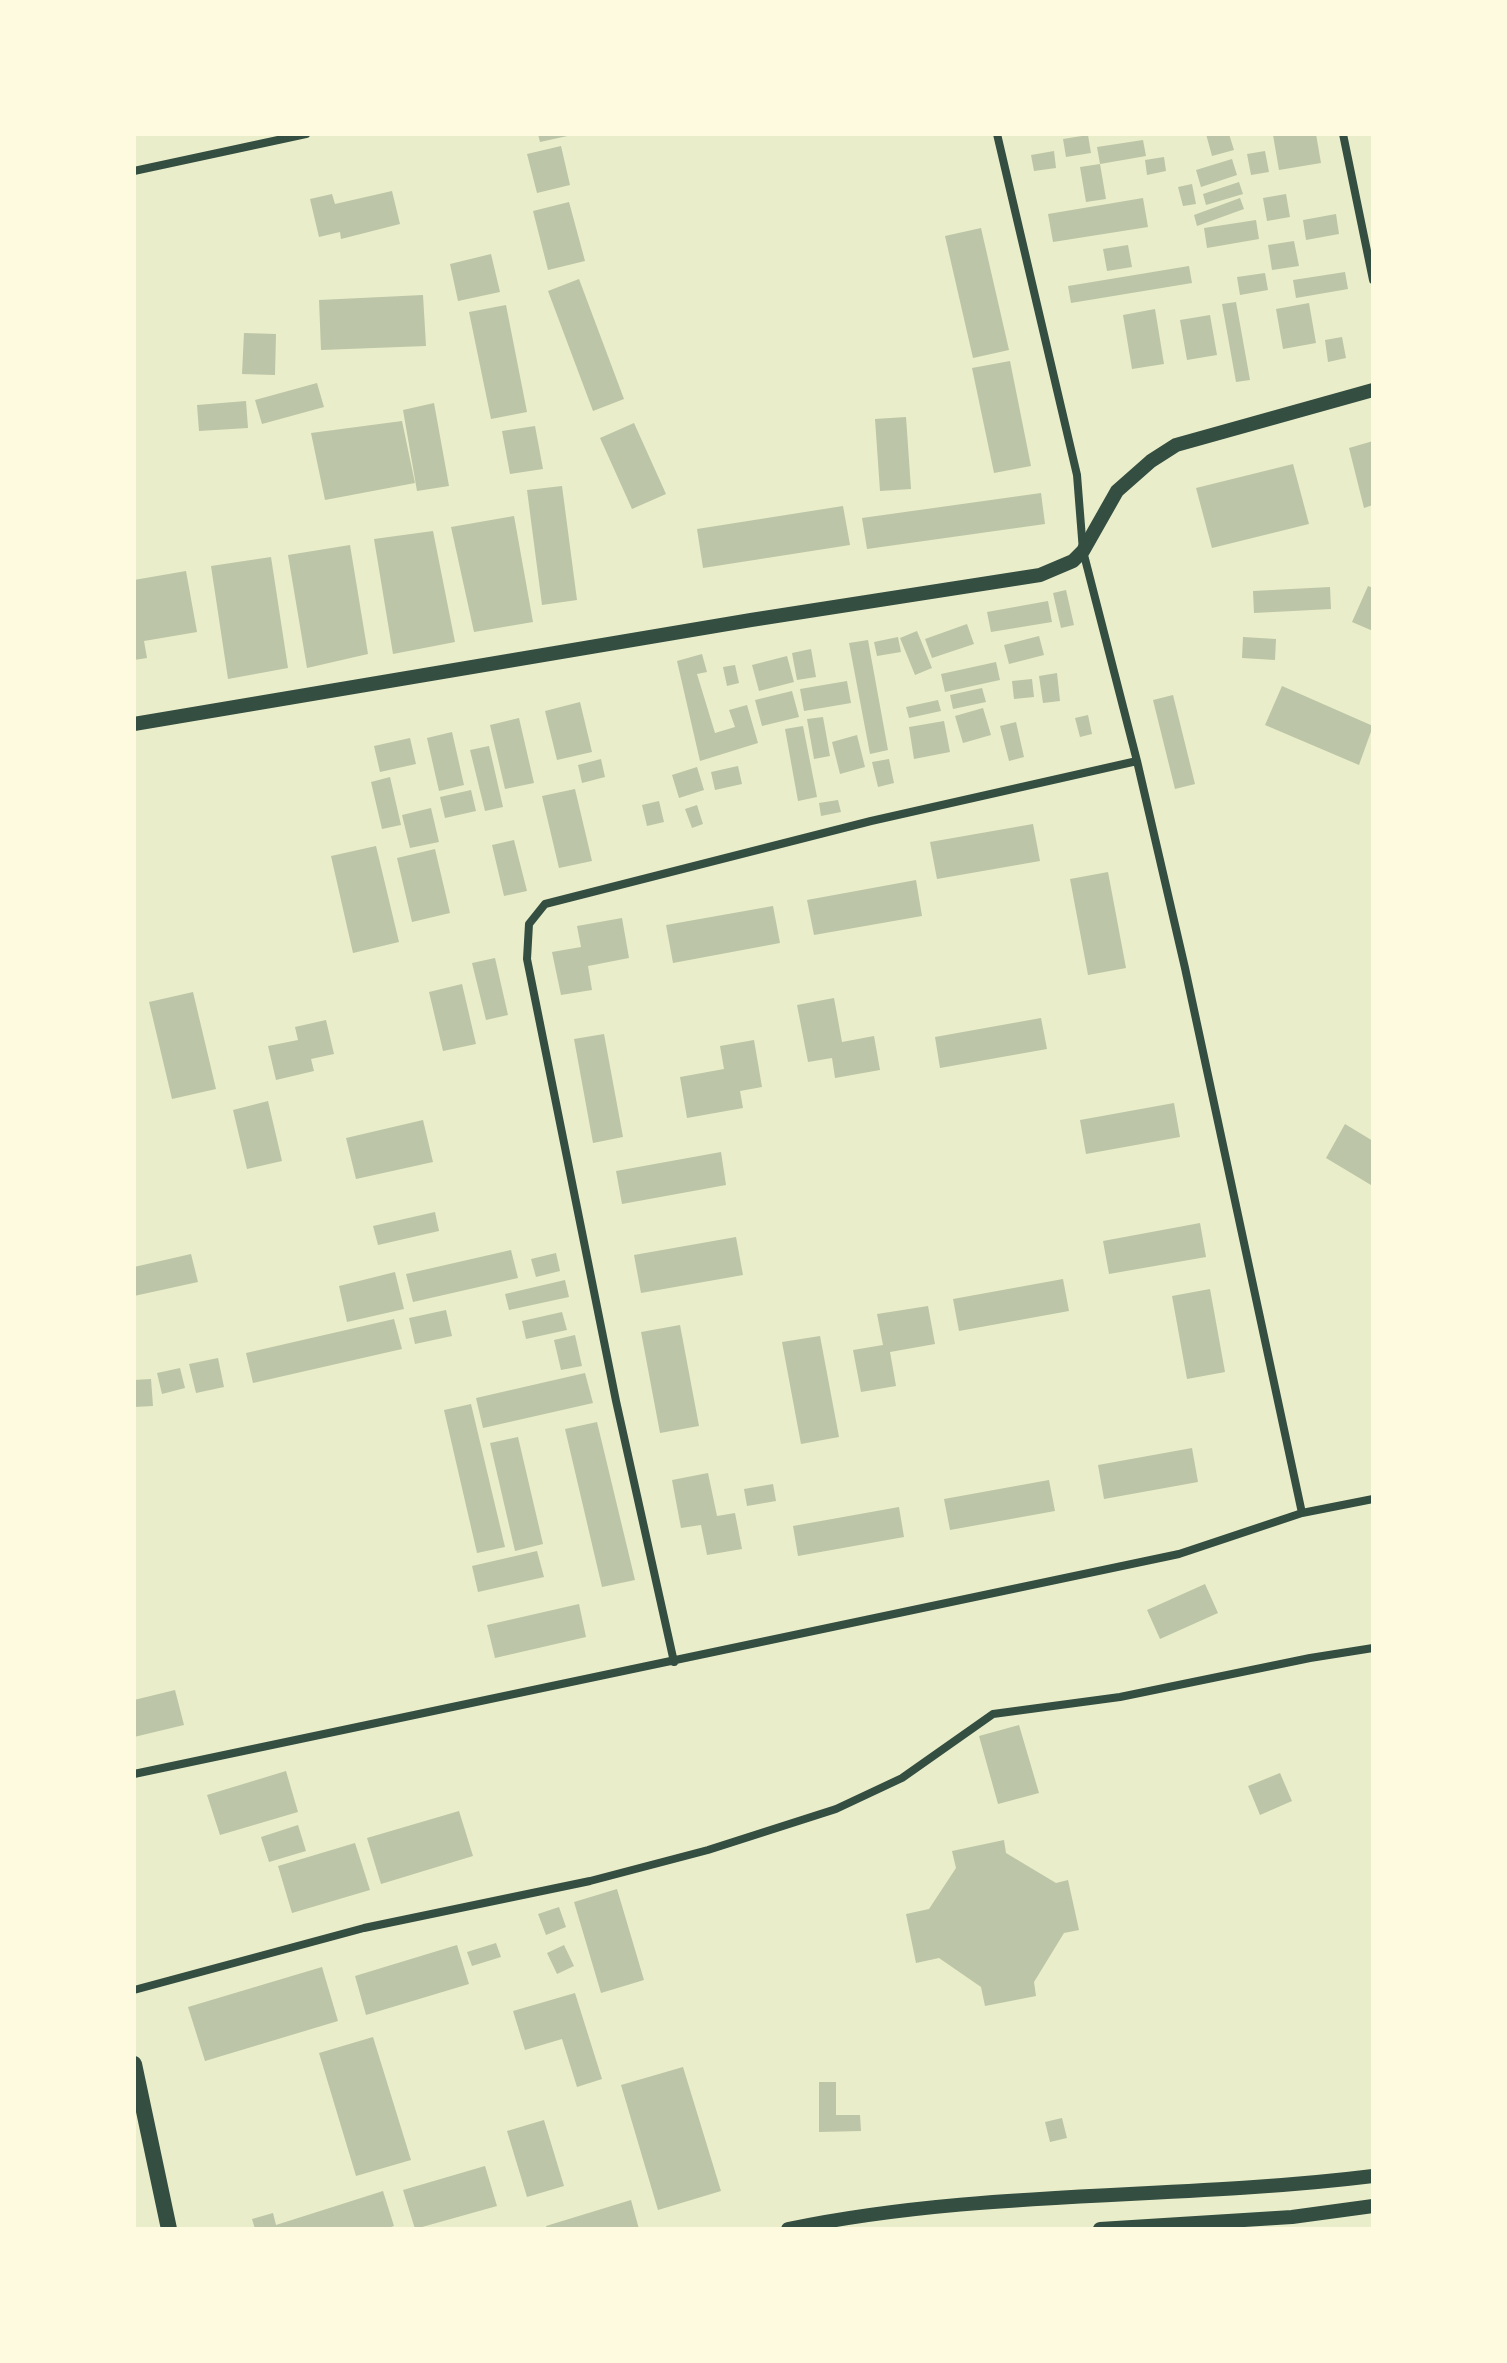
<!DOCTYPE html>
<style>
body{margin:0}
#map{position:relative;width:1507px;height:2363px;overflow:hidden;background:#e9edc9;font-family:Overpass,sans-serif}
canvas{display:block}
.frame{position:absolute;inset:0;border:136px solid #fefae0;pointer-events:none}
</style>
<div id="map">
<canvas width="1507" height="2363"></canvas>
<div class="frame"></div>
</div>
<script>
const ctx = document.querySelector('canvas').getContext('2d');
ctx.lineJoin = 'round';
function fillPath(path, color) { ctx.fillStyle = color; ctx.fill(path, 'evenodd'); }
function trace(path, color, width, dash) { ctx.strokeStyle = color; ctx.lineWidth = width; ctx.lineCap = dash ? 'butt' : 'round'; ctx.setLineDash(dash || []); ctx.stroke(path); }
const building = new Path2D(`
 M538,134H572V135L540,142Z
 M1206,134H1229L1234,150L1212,156Z
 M1316,134L1321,163L1279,170L1273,135Z
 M1088,135L1091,153L1066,157L1063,139Z
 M1143,140L1146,156L1100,164L1106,199L1086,202L1080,167L1100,164L1097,147Z
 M561,146L570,185L537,193L527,154Z
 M1054,151L1056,168L1034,171L1031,155Z
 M1265,151L1269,172L1251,175L1247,154Z
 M1164,157L1166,171L1147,175L1145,160Z
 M1232,159L1237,175L1201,187L1196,170Z
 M1239,182L1243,194L1206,205L1203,194Z
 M1192,184L1196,204L1183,206L1178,187Z
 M392,191L400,224L341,239L340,232L319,237L310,199L332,194L335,204Z
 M1286,194L1290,217L1267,221L1263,198Z
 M1143,198L1148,227L1053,242L1048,214Z
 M1240,198L1244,209L1197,226L1194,215Z
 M569,202L585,261L548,270L533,211Z
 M1336,214L1339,234L1306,240L1303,220Z
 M1256,220L1259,239L1207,248L1204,228Z
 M981,228L1009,350L973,358L945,236Z
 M1294,241L1299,266L1272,270L1268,245Z
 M1128,245L1132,267L1107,271L1103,249Z
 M491,254L500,292L458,301L450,264Z
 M1189,266L1192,283L1071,303L1068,286Z
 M1345,272L1348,289L1296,298L1293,280Z
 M1265,273L1268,290L1240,295L1237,277Z
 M579,279L624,399L593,411L548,291Z
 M423,295L426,346L321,350L319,300Z
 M1236,302L1250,380L1236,382L1222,304Z
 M1309,303L1316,343L1283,349L1276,309Z
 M506,305L527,412L491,419L469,312Z
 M1155,309L1164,364L1132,369L1123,315Z
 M1210,315L1217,355L1187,360L1180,320Z
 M244,333L276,334L275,375L242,374Z
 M1342,337L1346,358L1328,362L1325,340Z
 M1010,361L1031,466L994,473L972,368Z
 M317,383L324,407L262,424L255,400Z
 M246,401L248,428L199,431L197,405Z
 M434,403L449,486L417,491L403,410Z
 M906,417L911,489L880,491L875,419Z
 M402,421L415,483L325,500L311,433Z
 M634,423L666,494L632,509L600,438Z
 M535,426L543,469L510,474L502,431Z
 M1373,441V505L1364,508L1349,448Z
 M1293,464L1309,524L1212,548L1196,488Z
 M562,486L577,600L542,605L527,490Z
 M1041,493L1045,524L867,549L862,518Z
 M843,506L850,545L703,568L697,529Z
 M514,516L533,622L474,632L451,527Z
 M433,531L455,642L393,654L374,539Z
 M350,545L368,654L307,668L288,555Z
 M271,557L288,668L228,679L211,566Z
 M186,571L197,632L144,641L147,658L134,660V580Z
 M1368,586L1373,588V631L1352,622Z
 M1330,587L1331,609L1254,613L1253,591Z
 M1066,590L1074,625L1061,628L1053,593Z
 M1048,601L1052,622L991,632L987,612Z
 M967,624L974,644L932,658L925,639Z
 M917,631L932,668L915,675L900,638Z
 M1039,636L1044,655L1009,664L1004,645Z
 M898,637L901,652L877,656L874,642Z
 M1243,637L1276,639L1275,660L1242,658Z
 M868,640L888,750L870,754L849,643Z
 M811,649L816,677L797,680L792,653Z
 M702,654L707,672L697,674L715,733L735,727L729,710L747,705L758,743L700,761L677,661Z
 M787,656L794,682L759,691L752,665Z
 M996,662L1000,680L945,692L941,674Z
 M735,665L739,683L727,686L723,667Z
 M1057,673L1060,701L1043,703L1039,676Z
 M1032,679L1034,697L1014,699L1012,681Z
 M847,681L851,703L804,711L800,689Z
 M1282,686L1373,726L1359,765L1265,725Z
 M982,688L986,702L953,709L950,695Z
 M792,691L799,717L762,726L755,700Z
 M1173,695L1195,784L1175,789L1153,700Z
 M938,700L941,711L909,718L906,707Z
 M580,702L592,752L557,760L545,711Z
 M983,708L991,735L963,743L955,716Z
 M1088,715L1092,734L1080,737L1075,718Z
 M823,717L830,756L814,759L807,719Z
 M519,718L534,783L505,789L490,725Z
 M944,721L950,752L914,759L909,727Z
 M1016,722L1024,757L1009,761L1000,726Z
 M803,726L817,797L798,801L785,729Z
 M452,732L464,785L439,791L427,738Z
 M857,735L865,767L840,774L832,742Z
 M410,738L416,764L380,772L374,746Z
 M489,746L503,807L485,811L470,750Z
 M601,759L605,777L582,783L578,765Z
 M889,759L894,783L878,787L872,762Z
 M738,766L742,784L715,790L711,772Z
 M697,767L704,790L679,798L672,775Z
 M390,777L401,825L382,829L371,782Z
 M575,789L592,861L559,868L542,796Z
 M471,790L476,811L445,818L440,797Z
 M838,800L841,812L821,816L819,803Z
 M659,801L664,822L647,826L642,805Z
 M697,805L703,824L692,828L685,809Z
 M431,808L439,842L410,848L402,815Z
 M1033,824L1040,861L937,879L930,842Z
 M514,840L527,891L504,896L492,845Z
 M376,846L399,942L353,953L331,856Z
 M435,849L450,913L412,922L397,858Z
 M1108,872L1126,968L1088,975L1070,879Z
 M916,880L922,916L814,935L807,900Z
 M773,906L780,943L673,963L666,925Z
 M622,918L629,958L588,966L592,990L561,995L552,952L581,947L577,926Z
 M495,958L508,1015L486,1020L472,963Z
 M462,984L476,1044L443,1051L429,992Z
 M193,992L216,1089L172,1099L149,1002Z
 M834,998L842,1042L874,1036L880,1070L835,1078L832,1058L808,1062L797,1005Z
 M1041,1018L1047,1049L940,1068L935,1037Z
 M326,1020L334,1054L311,1059L314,1071L276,1080L268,1046L298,1040L295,1027Z
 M604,1034L623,1137L593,1143L574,1039Z
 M754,1040L762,1087L740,1091L743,1108L687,1118L680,1077L724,1069L720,1046Z
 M268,1101L282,1161L247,1169L233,1110Z
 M1174,1103L1180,1137L1086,1154L1080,1120Z
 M423,1120L433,1162L356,1179L346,1138Z
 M1345,1124L1373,1141L1371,1185L1326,1158Z
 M721,1152L726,1185L622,1204L616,1171Z
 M435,1212L439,1231L378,1245L373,1226Z
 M1200,1223L1206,1257L1109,1274L1103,1241Z
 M736,1237L743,1275L641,1293L634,1255Z
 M511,1250L518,1278L413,1302L406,1274Z
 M556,1253L560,1271L536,1277L531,1259Z
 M191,1254L198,1282L134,1296V1267Z
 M395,1272L404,1309L347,1322L339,1286Z
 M1063,1279L1069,1311L959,1331L953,1299Z
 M565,1280L569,1297L509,1310L505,1294Z
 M1210,1289L1225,1372L1187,1379L1172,1296Z
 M928,1306L935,1344L890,1352L896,1386L861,1392L853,1350L883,1345L877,1314Z
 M446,1310L452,1336L415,1344L409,1318Z
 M562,1312L567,1330L526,1339L522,1321Z
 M394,1319L402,1349L253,1383L246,1353Z
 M680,1325L699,1426L660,1433L641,1332Z
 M575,1335L582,1366L561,1370L554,1340Z
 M820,1336L839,1437L801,1444L782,1342Z
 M218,1358L224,1387L196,1393L189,1364Z
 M180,1368L185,1388L162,1394L157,1373Z
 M585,1373L593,1403L483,1428L476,1398Z
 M151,1379L153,1406L134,1407V1380Z
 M471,1404L505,1547L477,1553L444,1410Z
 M597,1422L635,1580L602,1587L565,1429Z
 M518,1437L543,1544L515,1551L490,1443Z
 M1192,1448L1198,1482L1104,1499L1098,1465Z
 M708,1473L717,1516L735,1513L742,1549L707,1555L701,1525L681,1528L672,1480Z
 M1049,1480L1055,1511L950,1530L944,1499Z
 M773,1484L776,1501L747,1506L744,1489Z
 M899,1507L904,1537L798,1556L793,1526Z
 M537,1551L544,1577L478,1592L472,1566Z
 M1205,1584L1218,1613L1160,1639L1147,1610Z
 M579,1604L586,1637L495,1658L487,1625Z
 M175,1690L184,1725L134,1737V1700Z
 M1019,1725L1039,1793L998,1804L979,1736Z
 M286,1771L298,1812L220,1835L207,1795Z
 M1280,1773L1292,1801L1260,1815L1248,1786Z
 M459,1811L473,1856L381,1884L367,1838Z
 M298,1825L306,1851L269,1862L261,1837Z
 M1004,1840L1006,1853L1056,1883L1068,1880L1079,1930L1064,1933L1034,1982L1036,1996L985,2006L981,1987L939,1958L916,1963L906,1914L929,1909L956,1868L952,1851Z
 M355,1843L370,1890L292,1913L278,1866Z
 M617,1889L644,1980L601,1993L574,1902Z
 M559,1907L566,1927L546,1935L538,1914Z
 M496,1943L501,1957L472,1966L467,1952Z
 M457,1945L469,1984L366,2015L355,1976Z
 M564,1945L574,1966L557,1974L547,1953Z
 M322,1967L338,2021L205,2061L188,2007Z
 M575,1993L602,2079L577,2087L562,2039L525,2050L513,2011Z
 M373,2037L411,2160L356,2176L319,2053Z
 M683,2067L721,2191L658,2210L621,2085Z
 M819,2082H836V2115H860L861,2131L819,2132Z
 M1062,2118L1067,2138L1050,2142L1045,2122Z
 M544,2120L564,2186L527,2197L507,2131Z
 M485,2166L497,2206L415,2229L403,2190Z
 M383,2191L394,2226L385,2229H255L252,2219L273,2213L276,2225Z
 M631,2200L639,2229H547L546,2226Z`);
const minor = new Path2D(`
 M997,134L1077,475L1083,551L1137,761L1185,968L1302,1513
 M1343,134L1373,280
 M134,171L306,134
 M674,1662L616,1401L527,959L529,924L545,904L871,821L1137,761
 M134,1774L1179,1554L1302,1513L1373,1499
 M134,1990L364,1928L590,1881L708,1850L836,1809L902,1778L993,1714L1120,1697L1310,1658L1373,1648`);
const tertiary = new Path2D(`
 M134,724L751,620L1040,575L1073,561L1083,551L1117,491L1151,461L1176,445L1373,390
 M788,2229C980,2189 1179,2200 1373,2176
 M1100,2229L1292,2217L1373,2206`);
const secondary = new Path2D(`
 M134,2064L169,2229`);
fillPath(building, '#bcc5a7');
trace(minor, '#344e41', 8);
trace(tertiary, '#344e41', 14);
trace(secondary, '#344e41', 16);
</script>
